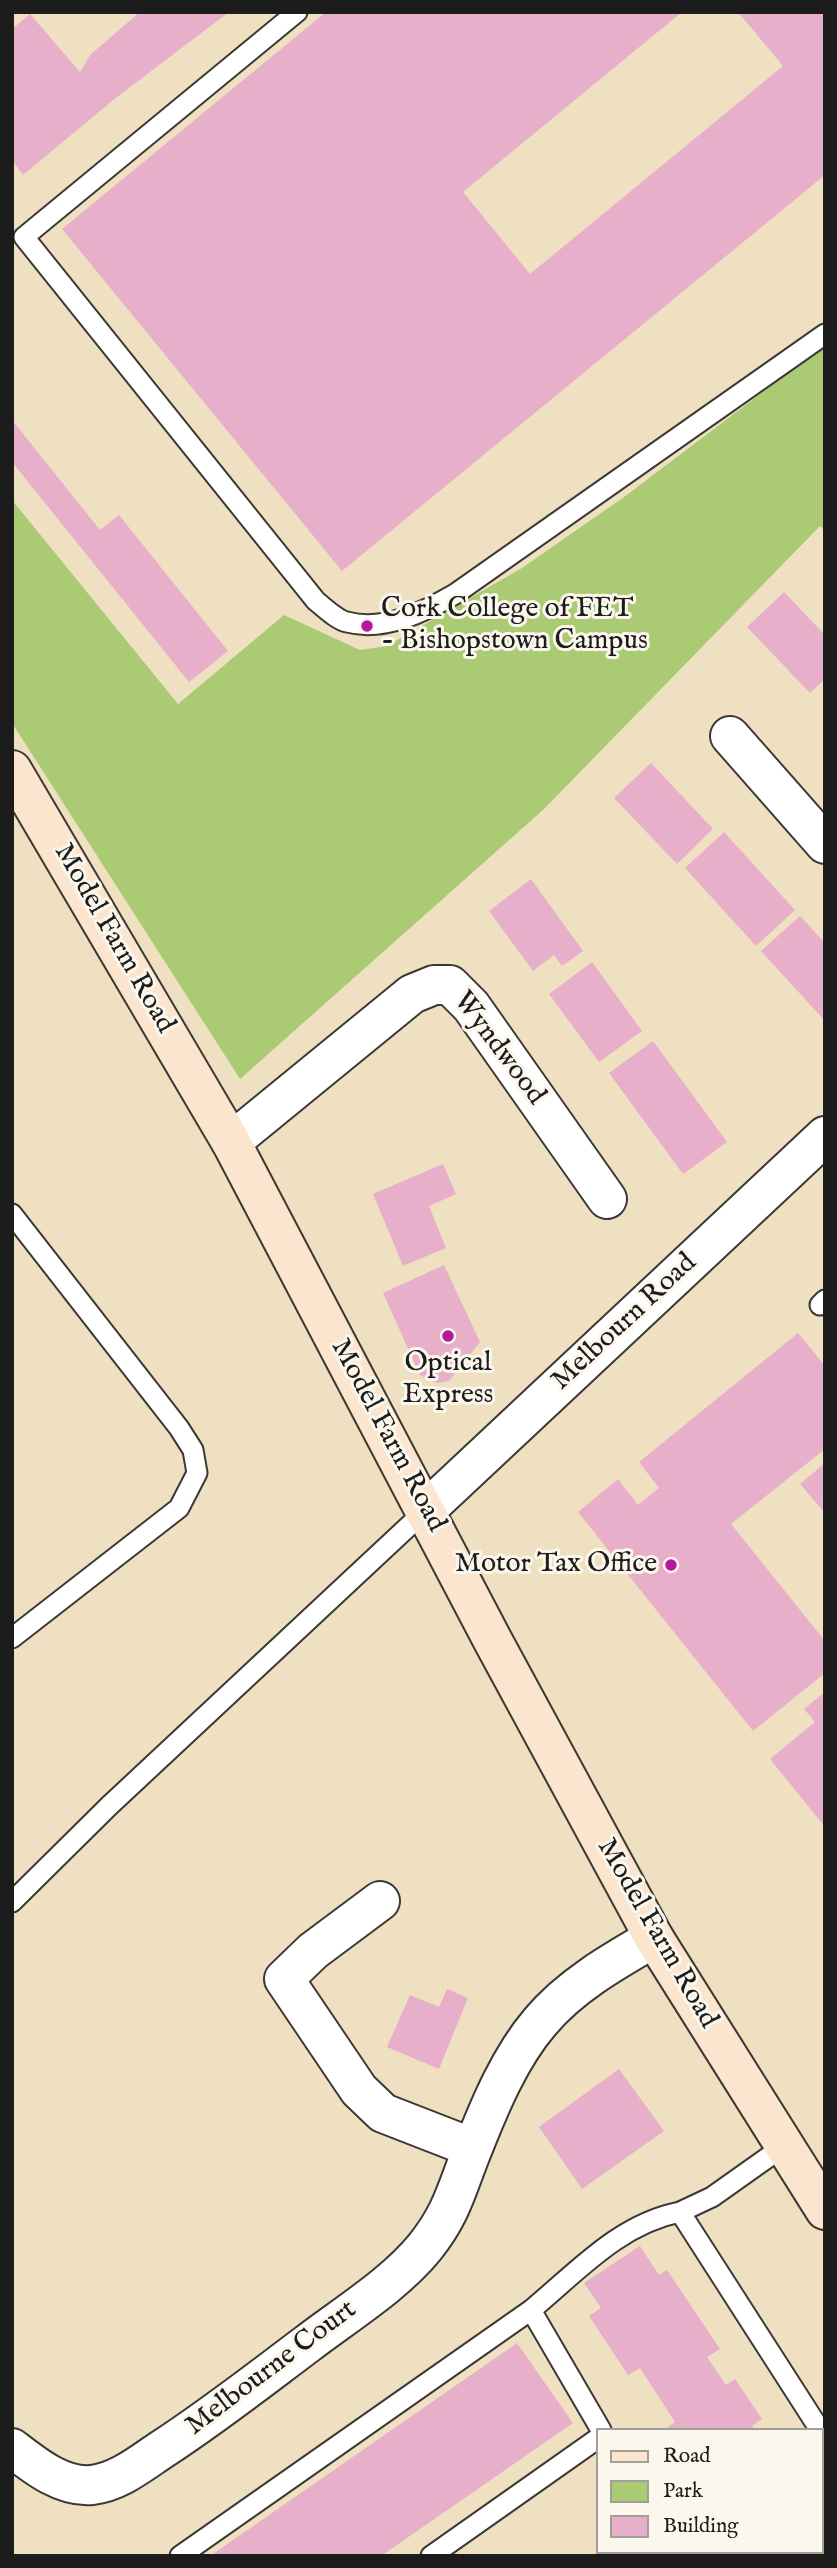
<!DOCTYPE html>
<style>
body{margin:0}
#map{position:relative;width:837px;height:2568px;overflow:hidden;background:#eee0c0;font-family:"IM FELL English",serif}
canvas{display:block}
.frame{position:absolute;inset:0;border:14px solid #1c1c1c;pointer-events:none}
.legend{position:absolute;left:596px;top:2428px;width:228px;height:126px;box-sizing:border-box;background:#fbf7ec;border:2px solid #a29f99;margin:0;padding:9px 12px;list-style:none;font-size:21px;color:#1c1c1c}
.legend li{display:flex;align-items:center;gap:14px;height:35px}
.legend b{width:35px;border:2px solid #a29f99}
</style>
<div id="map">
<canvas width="837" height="2568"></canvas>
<div class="frame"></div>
<ul class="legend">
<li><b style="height:9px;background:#fbe5cf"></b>Road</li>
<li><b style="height:19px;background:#aacb73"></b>Park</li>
<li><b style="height:19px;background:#e8afcb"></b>Building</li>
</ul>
</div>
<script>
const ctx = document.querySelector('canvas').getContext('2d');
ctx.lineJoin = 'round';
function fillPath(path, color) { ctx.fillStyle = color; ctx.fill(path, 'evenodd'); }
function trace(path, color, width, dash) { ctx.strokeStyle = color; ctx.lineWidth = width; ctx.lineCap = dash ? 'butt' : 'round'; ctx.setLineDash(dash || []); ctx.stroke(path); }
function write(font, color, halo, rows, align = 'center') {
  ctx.font = font + ' "IM FELL English",serif'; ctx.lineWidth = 6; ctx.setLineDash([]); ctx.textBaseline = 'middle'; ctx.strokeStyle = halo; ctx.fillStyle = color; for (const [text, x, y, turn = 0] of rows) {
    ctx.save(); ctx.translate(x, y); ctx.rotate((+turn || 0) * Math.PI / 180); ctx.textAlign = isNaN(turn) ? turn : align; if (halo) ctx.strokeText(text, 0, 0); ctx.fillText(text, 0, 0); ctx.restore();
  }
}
const green = new Path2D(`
 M825,345V530L820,526L543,810L240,1079L12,723V500L178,704L284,615L360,650L387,646L522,568L624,497Z`);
const building = new Path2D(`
 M140,12H229L117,97L23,175L12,160V29L30,14L80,72L90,55Z
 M326,12H682L463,192L530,274L783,66L738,12H825V175L342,571L62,229Z
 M12,420L100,530L119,515L228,651L189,682L12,462Z
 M784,592L825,635V679L810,693L747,627Z
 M651,763L713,829L677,864L614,798Z
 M724,832L795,910L756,946L685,868Z
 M531,879L583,951L562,966L554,955L533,971L489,911Z
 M800,916L825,943V1021L761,951Z
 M592,962L642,1031L599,1062L549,994Z
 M653,1041L727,1142L683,1174L609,1073Z
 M443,1164L456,1194L429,1206L446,1248L403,1266L373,1194Z
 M444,1265L480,1342L449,1381L437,1383L420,1375L383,1293Z
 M798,1333L825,1366V1449L731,1524L825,1641V1673L753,1731L578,1512L618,1479L638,1505L659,1488L639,1462Z
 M825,1463V1513L800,1484Z
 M825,1692V1827L770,1759L815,1722L804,1709Z
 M447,1989L468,1998L439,2069L387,2047L410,1995L439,2007Z
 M619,2069L664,2131L582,2189L539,2127Z
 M640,2246L659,2275L667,2270L720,2349L707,2357L726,2385L735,2379L762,2419L752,2426L755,2430H664L675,2422L640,2368L628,2375L589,2316L601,2308L584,2283Z
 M517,2343L573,2423L381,2556H210Z
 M821,2541L825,2547V2556H741L739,2552H821Z`);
const service = new Path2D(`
 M297,12L24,237L316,601C325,608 337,620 347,622C384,632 424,612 455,594L825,334
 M12,1214L179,1428L193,1450L197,1473L179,1508L12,1638
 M820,1305L825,1300
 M12,1902L109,1806L426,1510
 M784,2146L712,2197L680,2212L820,2430
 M601,2430L531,2310C577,2272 619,2224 680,2212
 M669,2552L671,2556
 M180,2556L531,2310
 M431,2556L597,2439
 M611,2556L616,2552`);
const minor = new Path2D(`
 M730,736L825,844
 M231,1142L412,994L434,985H450L471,1006L607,1199
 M380,1901L313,1951L284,1979L359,2090L383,2113L473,2148
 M12,2448C34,2465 62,2488 92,2485C118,2482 140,2464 161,2450C212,2417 259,2380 307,2344C346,2314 394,2285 425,2247C453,2212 457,2187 473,2148C490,2105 510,2057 540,2022C570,1986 614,1961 654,1938`);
const tertiary = new Path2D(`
 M426,1510L825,1136`);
const secondary = new Path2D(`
 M12,770L231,1142L493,1641L654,1938L825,2210`);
const markers = [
 [367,626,7,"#b5179e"],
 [448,1336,7,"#b5179e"],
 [671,1565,7,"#b5179e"]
];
const poiNames = [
 ["Cork College of FET",381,610],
 ["- Bishopstown Campus",381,642],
 ["Optical",448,1364,"center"],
 ["Express",448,1396,"center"],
 ["Motor Tax Office",657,1565,"right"]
];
const streetNames = [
 ["Model Farm Road",113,939,60],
 ["Wyndwood",498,1049,53],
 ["Melbourn Road",625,1323,-43],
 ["Model Farm Road",387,1436,62],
 ["Model Farm Road",656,1934,60],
 ["Melbourne Court",272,2369,-37]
];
fillPath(green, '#aacb73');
fillPath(building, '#e8afcb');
trace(service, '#3c3935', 23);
trace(minor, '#3c3935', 42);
trace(tertiary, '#3c3935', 42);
trace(secondary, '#3c3935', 42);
trace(service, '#fff', 19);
trace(minor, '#fff', 38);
trace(tertiary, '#fff', 38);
trace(secondary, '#fbe5cf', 38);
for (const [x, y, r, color] of markers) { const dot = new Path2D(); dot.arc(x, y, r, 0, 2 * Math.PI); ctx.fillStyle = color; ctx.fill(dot); trace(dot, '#fbf7ec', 2.5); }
write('28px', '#1c1c1c', '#fbf7ec', poiNames, 'left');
write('28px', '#1c1c1c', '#fbf7ec', streetNames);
</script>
